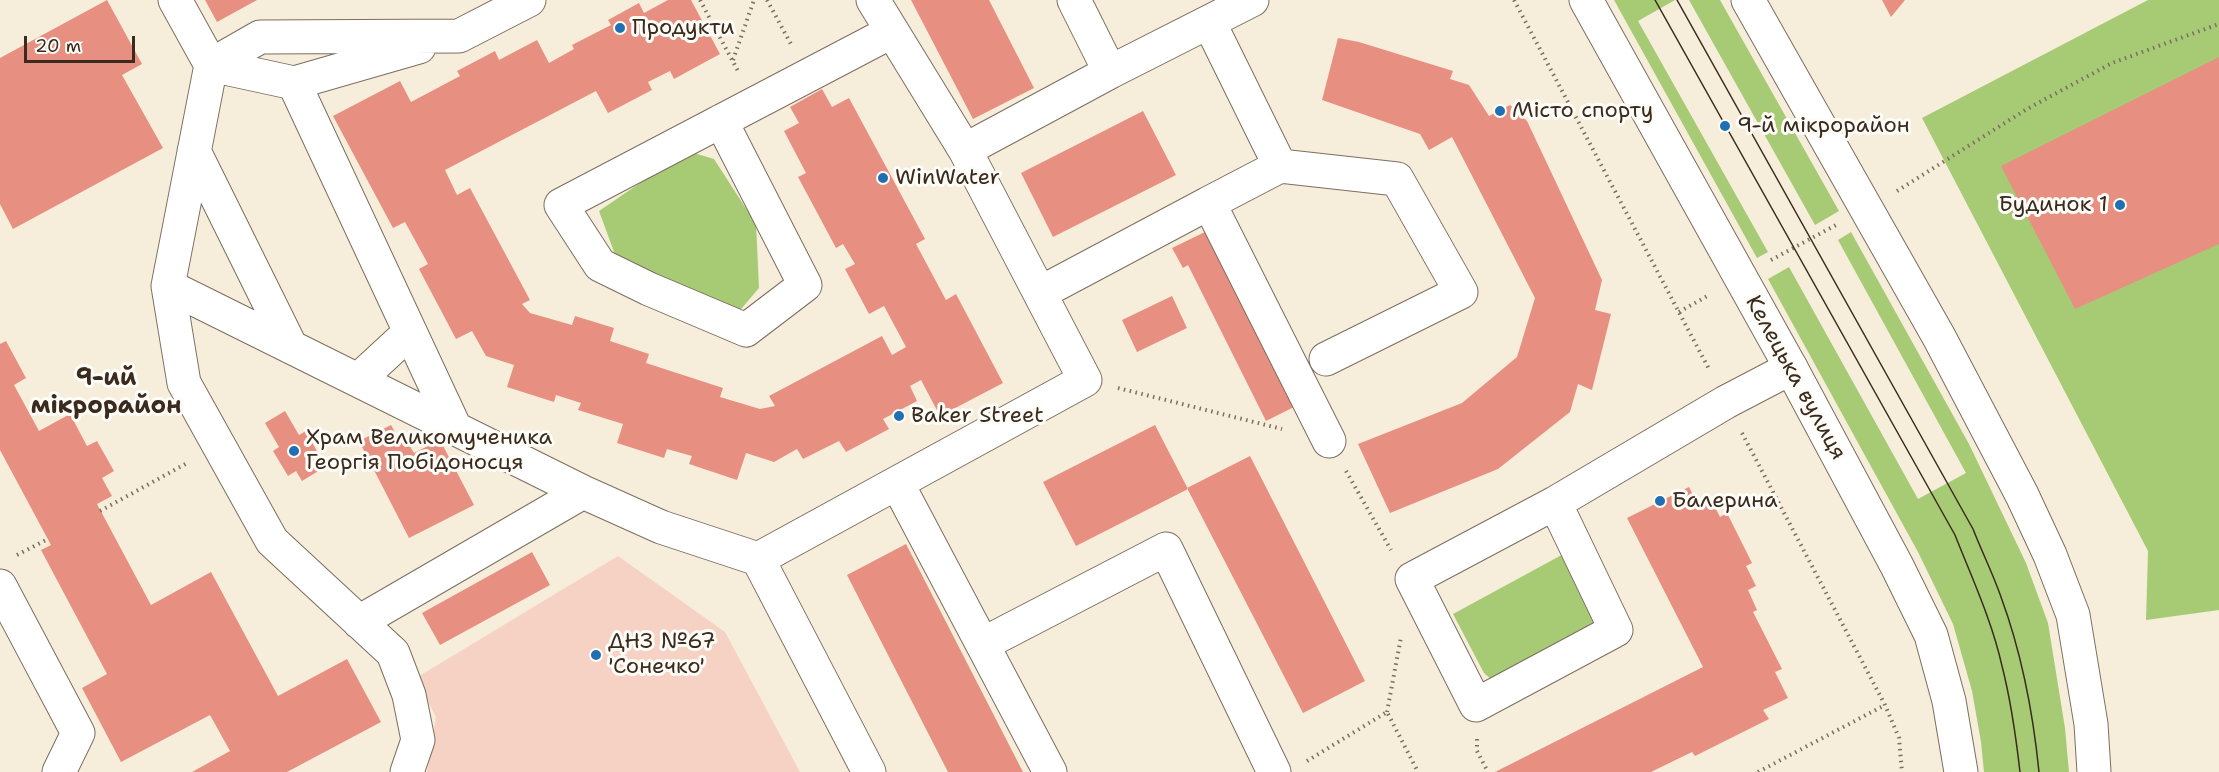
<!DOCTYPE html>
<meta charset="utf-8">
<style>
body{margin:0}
#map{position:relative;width:2219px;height:772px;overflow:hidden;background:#f6edda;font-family:"Shantell Sans",sans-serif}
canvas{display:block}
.scale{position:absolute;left:24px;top:36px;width:111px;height:27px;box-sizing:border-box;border:3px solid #3b2a1e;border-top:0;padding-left:8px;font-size:18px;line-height:21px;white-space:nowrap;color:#3b2a1e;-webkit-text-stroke:4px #fdfcf7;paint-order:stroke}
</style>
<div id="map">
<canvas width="2219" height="772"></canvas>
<div class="scale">20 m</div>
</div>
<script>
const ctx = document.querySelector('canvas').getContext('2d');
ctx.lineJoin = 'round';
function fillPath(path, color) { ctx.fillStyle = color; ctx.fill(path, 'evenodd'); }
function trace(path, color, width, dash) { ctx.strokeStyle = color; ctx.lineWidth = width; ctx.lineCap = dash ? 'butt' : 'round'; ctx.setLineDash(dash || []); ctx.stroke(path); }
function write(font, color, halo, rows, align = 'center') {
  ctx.font = font + ' "Shantell Sans",sans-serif'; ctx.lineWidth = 6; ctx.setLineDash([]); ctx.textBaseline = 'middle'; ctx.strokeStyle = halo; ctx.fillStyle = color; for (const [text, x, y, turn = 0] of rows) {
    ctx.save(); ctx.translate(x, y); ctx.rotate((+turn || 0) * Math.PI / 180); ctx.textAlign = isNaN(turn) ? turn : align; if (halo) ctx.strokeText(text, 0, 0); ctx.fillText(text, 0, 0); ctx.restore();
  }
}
const built = new Path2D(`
 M618,556L725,632L800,772H427L436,717L416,678Z`);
const green = new Path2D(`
 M1614,0H1675L1638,21L1768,252L1757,258Z
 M1689,0H1720L1839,211L1815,225Z
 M2148,0H2219V610L2146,620L2148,551L1922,118Z
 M687,151L714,159L756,224L759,288L736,315L617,260L599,211Z
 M1851,232L1969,444L2026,563L2048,623L2065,728L2069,772H1984L1981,742L1972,691L1953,624L1918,552L1768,279L1789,267L1918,499L1966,473L1838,240Z
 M1569,551L1601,626L1494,682L1484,673L1453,614Z`);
const building = new Path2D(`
 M107,0L142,64L122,75L163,148L13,229L0,204V58Z
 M205,0H257L217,22Z
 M668,0H691L720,54L674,79L670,71L648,82L652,90L608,113L596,91L445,170L457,195L470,188L530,300L522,304L530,313L572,325L575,316L614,328L610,341L649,354L646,363L723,388L720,397L760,409L775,406L769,396L882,336L892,355L906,347L884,306L869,314L845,269L855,264L843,244L836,248L798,177L806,173L784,131L799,123L790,107L822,89L832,107L849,98L925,239L916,244L946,300L956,294L1003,383L940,416L921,380L910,386L917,401L883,419L889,429L846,452L839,441L803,459L797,449L774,462L746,453L737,480L689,464L692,456L667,449L664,458L617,443L623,424L578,410L581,403L556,395L554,402L507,387L514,365L486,356L472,331L456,339L419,269L428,264L405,222L393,228L333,116L400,81L411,102L460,76L457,71L495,51L499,60L537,40L549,63L574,49L572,45L611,25L608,20L639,3L644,13Z
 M911,0H989L1034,88L973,119Z
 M1882,0H1905L1891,17Z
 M1338,38L1359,42L1453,71L1450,79L1469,85L1489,116L1510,105L1527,121L1602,280L1595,310L1611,314L1592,390L1578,384L1570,412L1498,469L1390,513L1358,444L1462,403L1517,357L1535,298L1452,137L1429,150L1420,134L1322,100Z
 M2219,57V244L2075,309L2001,166Z
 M1143,111L1176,175L1053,237L1021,173Z
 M1207,231L1300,404L1266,421L1188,265L1183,268L1172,248Z
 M1172,296L1187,328L1137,352L1122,320Z
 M6,341L26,378L14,385L39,431L70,414L87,446L97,441L114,471L102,478L112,496L97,504L151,605L211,572L278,696L347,659L381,722L287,772H192L230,751L210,715L121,762L82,688L107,674L41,550L51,545L0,450V344Z
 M285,411L299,435L306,431L319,455L313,458L320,470L302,481L296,471L288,476L273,451L279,447L265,423Z
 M391,425L400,441L405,438L414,453L440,440L474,505L409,538L359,441Z
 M1155,425L1188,489L1076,546L1043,482Z
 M1250,456L1365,681L1303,713L1187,488Z
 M1689,487L1696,501L1709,495L1720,517L1727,513L1752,563L1746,566L1756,586L1748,590L1757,610L1753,612L1782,669L1775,672L1788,698L1763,710L1769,719L1695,756L1692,752L1651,772H1495L1703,667L1627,518Z
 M906,544L1023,772H948L847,575Z
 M532,552L550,585L440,645L422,613Z`);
const path = new Path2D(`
 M700,0L739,73
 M767,0L792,46
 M1514,0L1710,371
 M733,60L754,0
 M1897,191L2027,109L2112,63L2219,24
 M1771,260L1836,225
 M1679,312L1709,295
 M1118,388L1282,429
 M1742,433L1885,705L1899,738L1902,772
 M1346,471L1391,550
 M100,511L189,462
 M17,555L48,539
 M1387,712L1401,637
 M1477,739V751L1488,772
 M1307,761L1387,712L1418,772
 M1758,772L1885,705`);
const minor = new Path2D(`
 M175,0L211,65L260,37L459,36L529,0
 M1074,0L1110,72L1252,0
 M1209,22L1280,166L1397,179L1461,292L1326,359
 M294,83L419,47
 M721,121L805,285L746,330L649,289L600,265L561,205L891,32
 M965,150L1110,72
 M194,151L291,347
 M1209,203L1280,166
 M168,286L583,492L661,527L758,559L1085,380L965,150L873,0
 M1040,293L1209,203L1329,441
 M358,380L410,332
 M897,483L1050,772
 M1555,503L1616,630L1476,705L1412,579L1555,503L1726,402L1791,368
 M758,559L869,772
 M0,586L78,733L59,772
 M359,622L583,492
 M983,644L1166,549L1274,772
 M407,772L418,740L409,695L393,653L272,541L184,383L168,286L211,65L294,83L455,428`);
const major = new Path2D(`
 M1586,0L1791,368L1897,566L1931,635L1949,701L1961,772
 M1748,0L1939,337L2022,495L2050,555L2073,615L2091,724L2094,772`);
const tram = new Path2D(`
 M1655,0L1955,535C1972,578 1992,621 2002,666C2011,701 2016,737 2020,772
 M1677,0L1973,529C1982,552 1993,574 2001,597C2022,654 2033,712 2039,772`);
const markers = [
 [620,28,6,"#1f6fb2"],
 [1500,111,6,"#1f6fb2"],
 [1725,126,6,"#1f6fb2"],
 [883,178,6,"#1f6fb2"],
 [2120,205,6,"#1f6fb2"],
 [899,416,6,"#1f6fb2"],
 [294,451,6,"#1f6fb2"],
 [1660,501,6,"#1f6fb2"],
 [596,655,6,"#1f6fb2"]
];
const poiNames = [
 ["Продукти",632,28],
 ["Місто спорту",1512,111],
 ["9-й мікрорайон",1737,126],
 ["WinWater",895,178],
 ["Будинок 1",2108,205,"right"],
 ["Baker Street",911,416],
 ["Храм Великомученика",306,438],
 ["Георгія Побідоносця",306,463],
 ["Балерина",1672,501],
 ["ДНЗ №67",608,642],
 ["'Сонечко'",608,667]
];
const streetNames = [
 ["Келецька вулиця",1795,378,61]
];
const neighbourhoodNames = [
 ["9-ий",106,379],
 ["мікрорайон",106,407]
];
fillPath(built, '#f6d2c4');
fillPath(green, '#a7cb75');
fillPath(building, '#e79081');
trace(minor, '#7c6e60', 35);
trace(major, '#7c6e60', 35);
trace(path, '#7c6e60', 4, [1.5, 4.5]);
trace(minor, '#fff', 33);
trace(major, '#fff', 33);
trace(tram, '#3b2a1e', 1.5);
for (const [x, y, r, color] of markers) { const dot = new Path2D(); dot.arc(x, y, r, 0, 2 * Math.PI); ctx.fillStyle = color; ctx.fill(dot); trace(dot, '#fdfcf7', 2); }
write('22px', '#3b2a1e', '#fdfcf7', poiNames, 'left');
write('22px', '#3b2a1e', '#fdfcf7', streetNames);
write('bold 24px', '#3b2a1e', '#fdfcf7', neighbourhoodNames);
</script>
